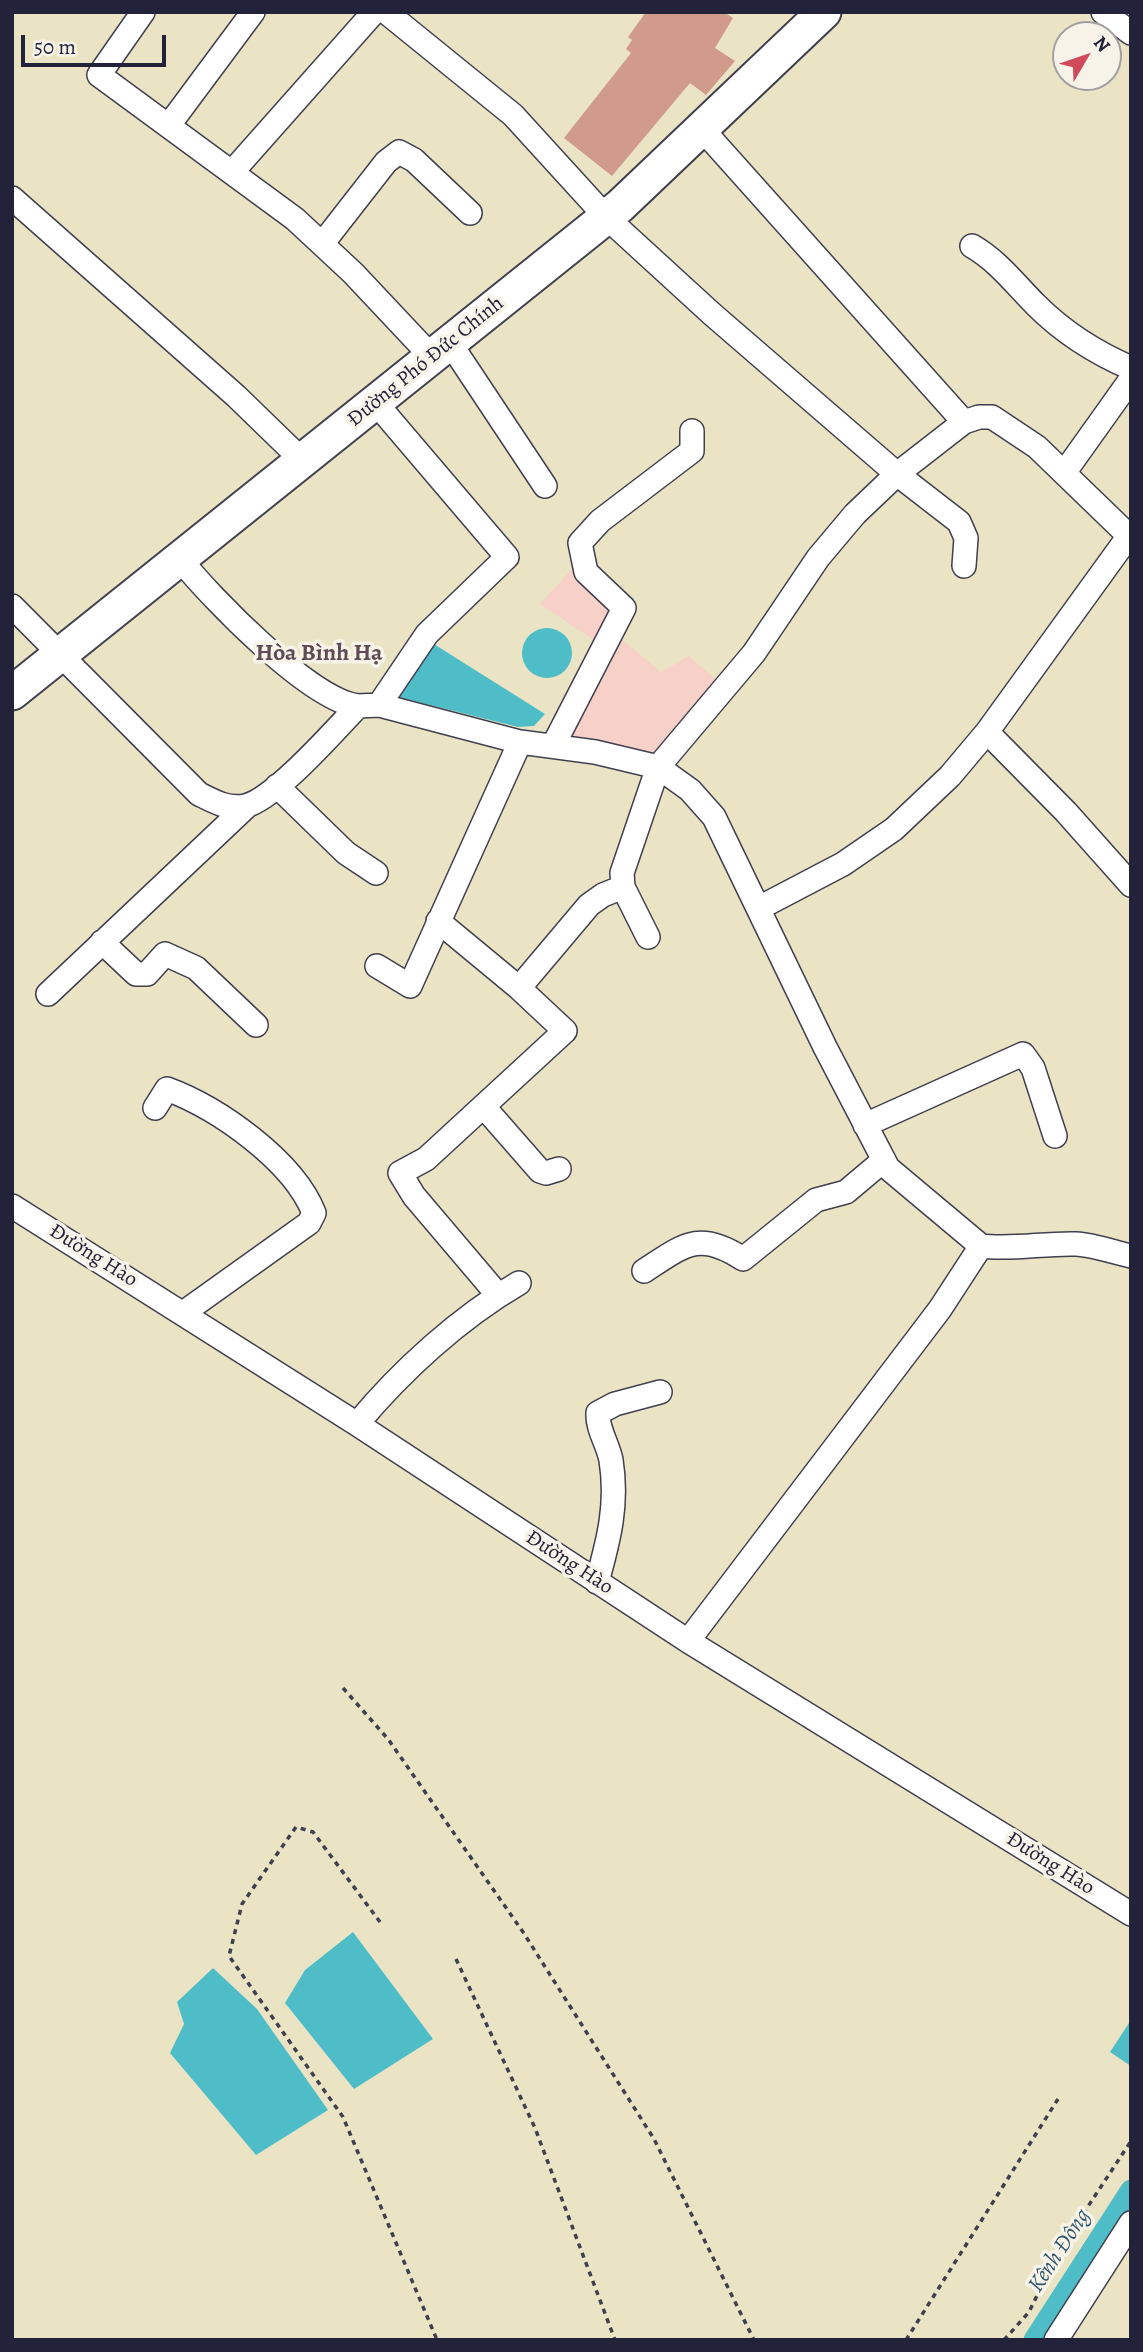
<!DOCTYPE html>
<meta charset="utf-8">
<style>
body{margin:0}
#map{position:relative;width:1143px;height:2352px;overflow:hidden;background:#eae4c5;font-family:Alegreya,serif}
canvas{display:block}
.frame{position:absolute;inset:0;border:14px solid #22223b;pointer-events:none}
.north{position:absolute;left:1052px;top:21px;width:70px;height:70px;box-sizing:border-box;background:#f7f3e8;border:2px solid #a29fa3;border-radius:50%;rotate:51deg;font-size:19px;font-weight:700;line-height:28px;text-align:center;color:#22223b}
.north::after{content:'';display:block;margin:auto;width:24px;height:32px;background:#d1495b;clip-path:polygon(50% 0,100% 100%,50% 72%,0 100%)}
.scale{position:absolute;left:21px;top:35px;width:145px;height:32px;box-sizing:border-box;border:4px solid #22223b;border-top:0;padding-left:9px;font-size:21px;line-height:24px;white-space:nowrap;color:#22223b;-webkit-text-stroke:5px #f7f3e8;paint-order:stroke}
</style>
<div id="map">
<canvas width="1143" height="2352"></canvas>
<div class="frame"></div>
<div class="north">N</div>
<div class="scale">50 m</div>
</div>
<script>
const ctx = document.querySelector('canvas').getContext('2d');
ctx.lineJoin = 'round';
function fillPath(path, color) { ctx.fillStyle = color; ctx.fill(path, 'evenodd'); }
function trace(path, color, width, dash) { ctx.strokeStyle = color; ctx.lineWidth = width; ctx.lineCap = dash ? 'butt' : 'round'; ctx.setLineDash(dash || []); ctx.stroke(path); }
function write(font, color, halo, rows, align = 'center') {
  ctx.font = font + ' Alegreya,serif'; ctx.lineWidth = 7; ctx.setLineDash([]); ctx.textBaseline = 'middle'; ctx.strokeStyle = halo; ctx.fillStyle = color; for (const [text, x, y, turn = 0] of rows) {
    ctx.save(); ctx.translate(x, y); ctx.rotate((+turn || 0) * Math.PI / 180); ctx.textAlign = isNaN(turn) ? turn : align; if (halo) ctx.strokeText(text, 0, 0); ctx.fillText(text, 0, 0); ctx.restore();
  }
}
const built = new Path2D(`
 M575,566L618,608L608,628L661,672L689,656L722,685L657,759L560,746L607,649L540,604Z`);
const water = new Path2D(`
 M522 653a25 25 0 1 1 50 0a25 25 0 1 1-50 0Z
 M429,641L545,714L534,726L518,727L394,696Z
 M353,1932L433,2039L354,2089L285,2003L305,1970Z
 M213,1968L257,2009L328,2110L256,2155L170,2053L184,2024L177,2002Z
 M1131,2020V2066L1110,2052Z`);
const canal = new Path2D(`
 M1034,2340L1131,2190`);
const building = new Path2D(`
 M646,12H724L733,18L715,48L735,61L706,95L690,83L612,176L564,138L631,53L626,49L632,40L628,37Z`);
const path = new Path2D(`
 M343,1688L388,1739L523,1932L654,2139L754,2340
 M380,1922L313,1832L296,1827L242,1904L229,1956L343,2117L437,2340
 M456,1959L535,2128L615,2340
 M906,2340L1058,2099
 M1004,2340L1029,2312L1060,2249L1131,2141`);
const street = new Path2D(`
 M143,12L99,75L295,219L353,273L432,357
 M386,12L513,115L606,217L712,314L897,474L959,522L966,538L964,566
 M1103,12L1131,33
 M169,125L253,12
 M702,129L964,422
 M233,171L374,12
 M12,198L236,396L303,461
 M322,244L386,162L399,152L414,160L470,213
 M972,246C998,261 1015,284 1036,305C1063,332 1096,353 1131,368
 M450,343L545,486
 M375,402L507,557L427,634L379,705
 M1064,473L1131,379
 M180,559C211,598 310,700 358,706
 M12,606L199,794C215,802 227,809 245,806C274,800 336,729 358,706L379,705L520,742L595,752L658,767L690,790L714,817L825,1047L888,1168L981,1246C1012,1250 1044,1243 1076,1244C1094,1245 1113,1252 1131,1256
 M987,732L1066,812L1131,885
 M553,746L624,608L586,572L580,543L600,521L692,451V431
 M277,786L346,853L376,873
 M759,908L843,864L894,829L950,776L987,732L1131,533
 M438,921L519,988L565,1031L426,1159L400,1173L414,1196L498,1295
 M648,937L623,887L622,873L658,767L754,653L818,558L855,514L897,474L964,422L979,417H992L1037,447L1128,535
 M102,942L136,974H147L165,954L196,968L256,1025
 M377,966L410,986L520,742
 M519,988L589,905L603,895L623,887
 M48,994L247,806
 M484,1107L540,1171L546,1173L559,1169
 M155,1108L167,1089C218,1108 293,1160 314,1213L309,1223L183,1313
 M865,1125L1023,1054L1033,1068L1055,1136
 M12,1206L357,1424L688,1641L1131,1914
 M644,1271C684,1245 699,1230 743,1259L816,1200L846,1192L884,1160
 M357,1424C401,1371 459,1318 519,1283
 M597,1582C609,1539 618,1504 611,1460C608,1444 597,1429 598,1413L615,1404L660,1392
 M688,1641L940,1309L981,1246
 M1056,2340L1131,2223`);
const secondary = new Path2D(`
 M12,693L620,206L824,12`);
const streetNames = [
 ["Đường Phó Đức Chính",426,362,-39],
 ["Đường Hào",93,1256,32],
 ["Đường Hào",569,1563,33],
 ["Đường Hào",1050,1864,32]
];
const waterNames = [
 ["Kênh Đông",1060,2251,-57]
];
const quarterNames = [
 ["Hòa Bình Hạ",319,654]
];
fillPath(built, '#f7d1c8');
fillPath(water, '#4fbdc8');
trace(canal, '#4fbdc8', 21);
fillPath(building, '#d19b8b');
trace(street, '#403f50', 26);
trace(secondary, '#403f50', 37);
trace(path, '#403f50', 3.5, [5, 5]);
trace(street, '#fff', 23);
trace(secondary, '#fff', 33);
write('21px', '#22223b', '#f7f3e8', streetNames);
write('italic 23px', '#32586c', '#f7f3e8', waterNames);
write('bold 24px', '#5f4c57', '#f7f3e8', quarterNames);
</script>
